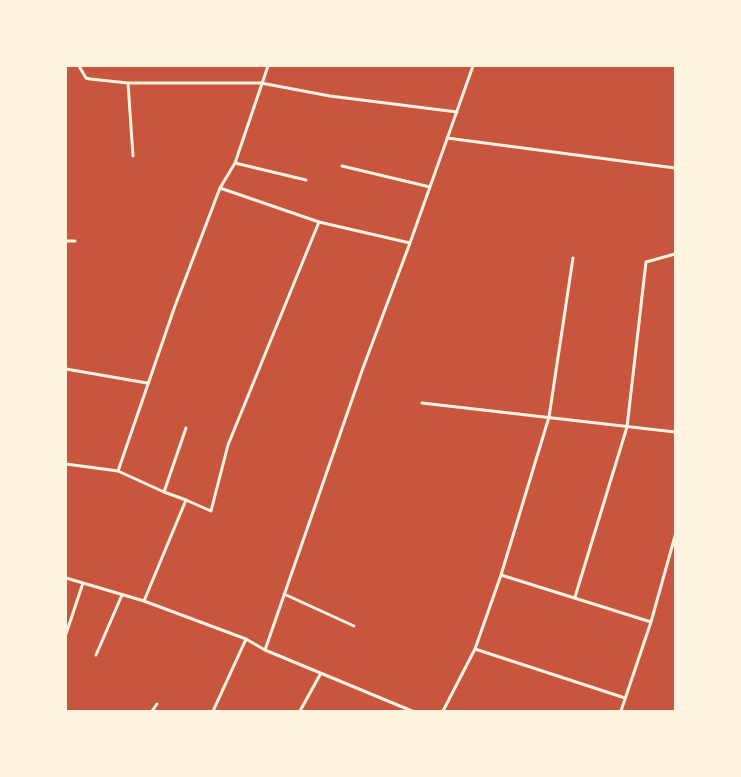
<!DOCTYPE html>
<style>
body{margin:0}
#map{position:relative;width:741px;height:777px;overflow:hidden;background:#c8553d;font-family:Barlow,sans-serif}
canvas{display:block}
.frame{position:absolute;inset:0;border:67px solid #fff3e0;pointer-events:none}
</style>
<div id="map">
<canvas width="741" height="777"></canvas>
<div class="frame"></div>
</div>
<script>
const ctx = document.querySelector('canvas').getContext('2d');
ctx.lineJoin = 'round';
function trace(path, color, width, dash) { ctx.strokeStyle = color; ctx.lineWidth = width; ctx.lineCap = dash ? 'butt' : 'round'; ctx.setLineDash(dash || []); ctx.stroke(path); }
const service = new Path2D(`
 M79,66L86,78L90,79L128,83
 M447,138L675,168
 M133,156L128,83H261L330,96L457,112
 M235,163L306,180
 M342,166L430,187
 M220,188L319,222
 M66,241H75
 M66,369L147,383
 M422,403L675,432
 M66,464L118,471L164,492L186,500L144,601
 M118,471L175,306L220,188L235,163L268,66
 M164,492L186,428
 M186,500L211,511L228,445L319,222L410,243
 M501,575L651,622
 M66,578L144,601L246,639L265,650L412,711
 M284,594L354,626
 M575,597L627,427L646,262L675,254
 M66,634L83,583
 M475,649L625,698
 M265,650L363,368L410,243L473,66
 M96,655L122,595
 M152,711L157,704
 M213,711L246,639
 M300,711L321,673
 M443,711L475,649L501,575L549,417L573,258
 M621,711L651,622L675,536`);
trace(service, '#fff3e0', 3);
</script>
